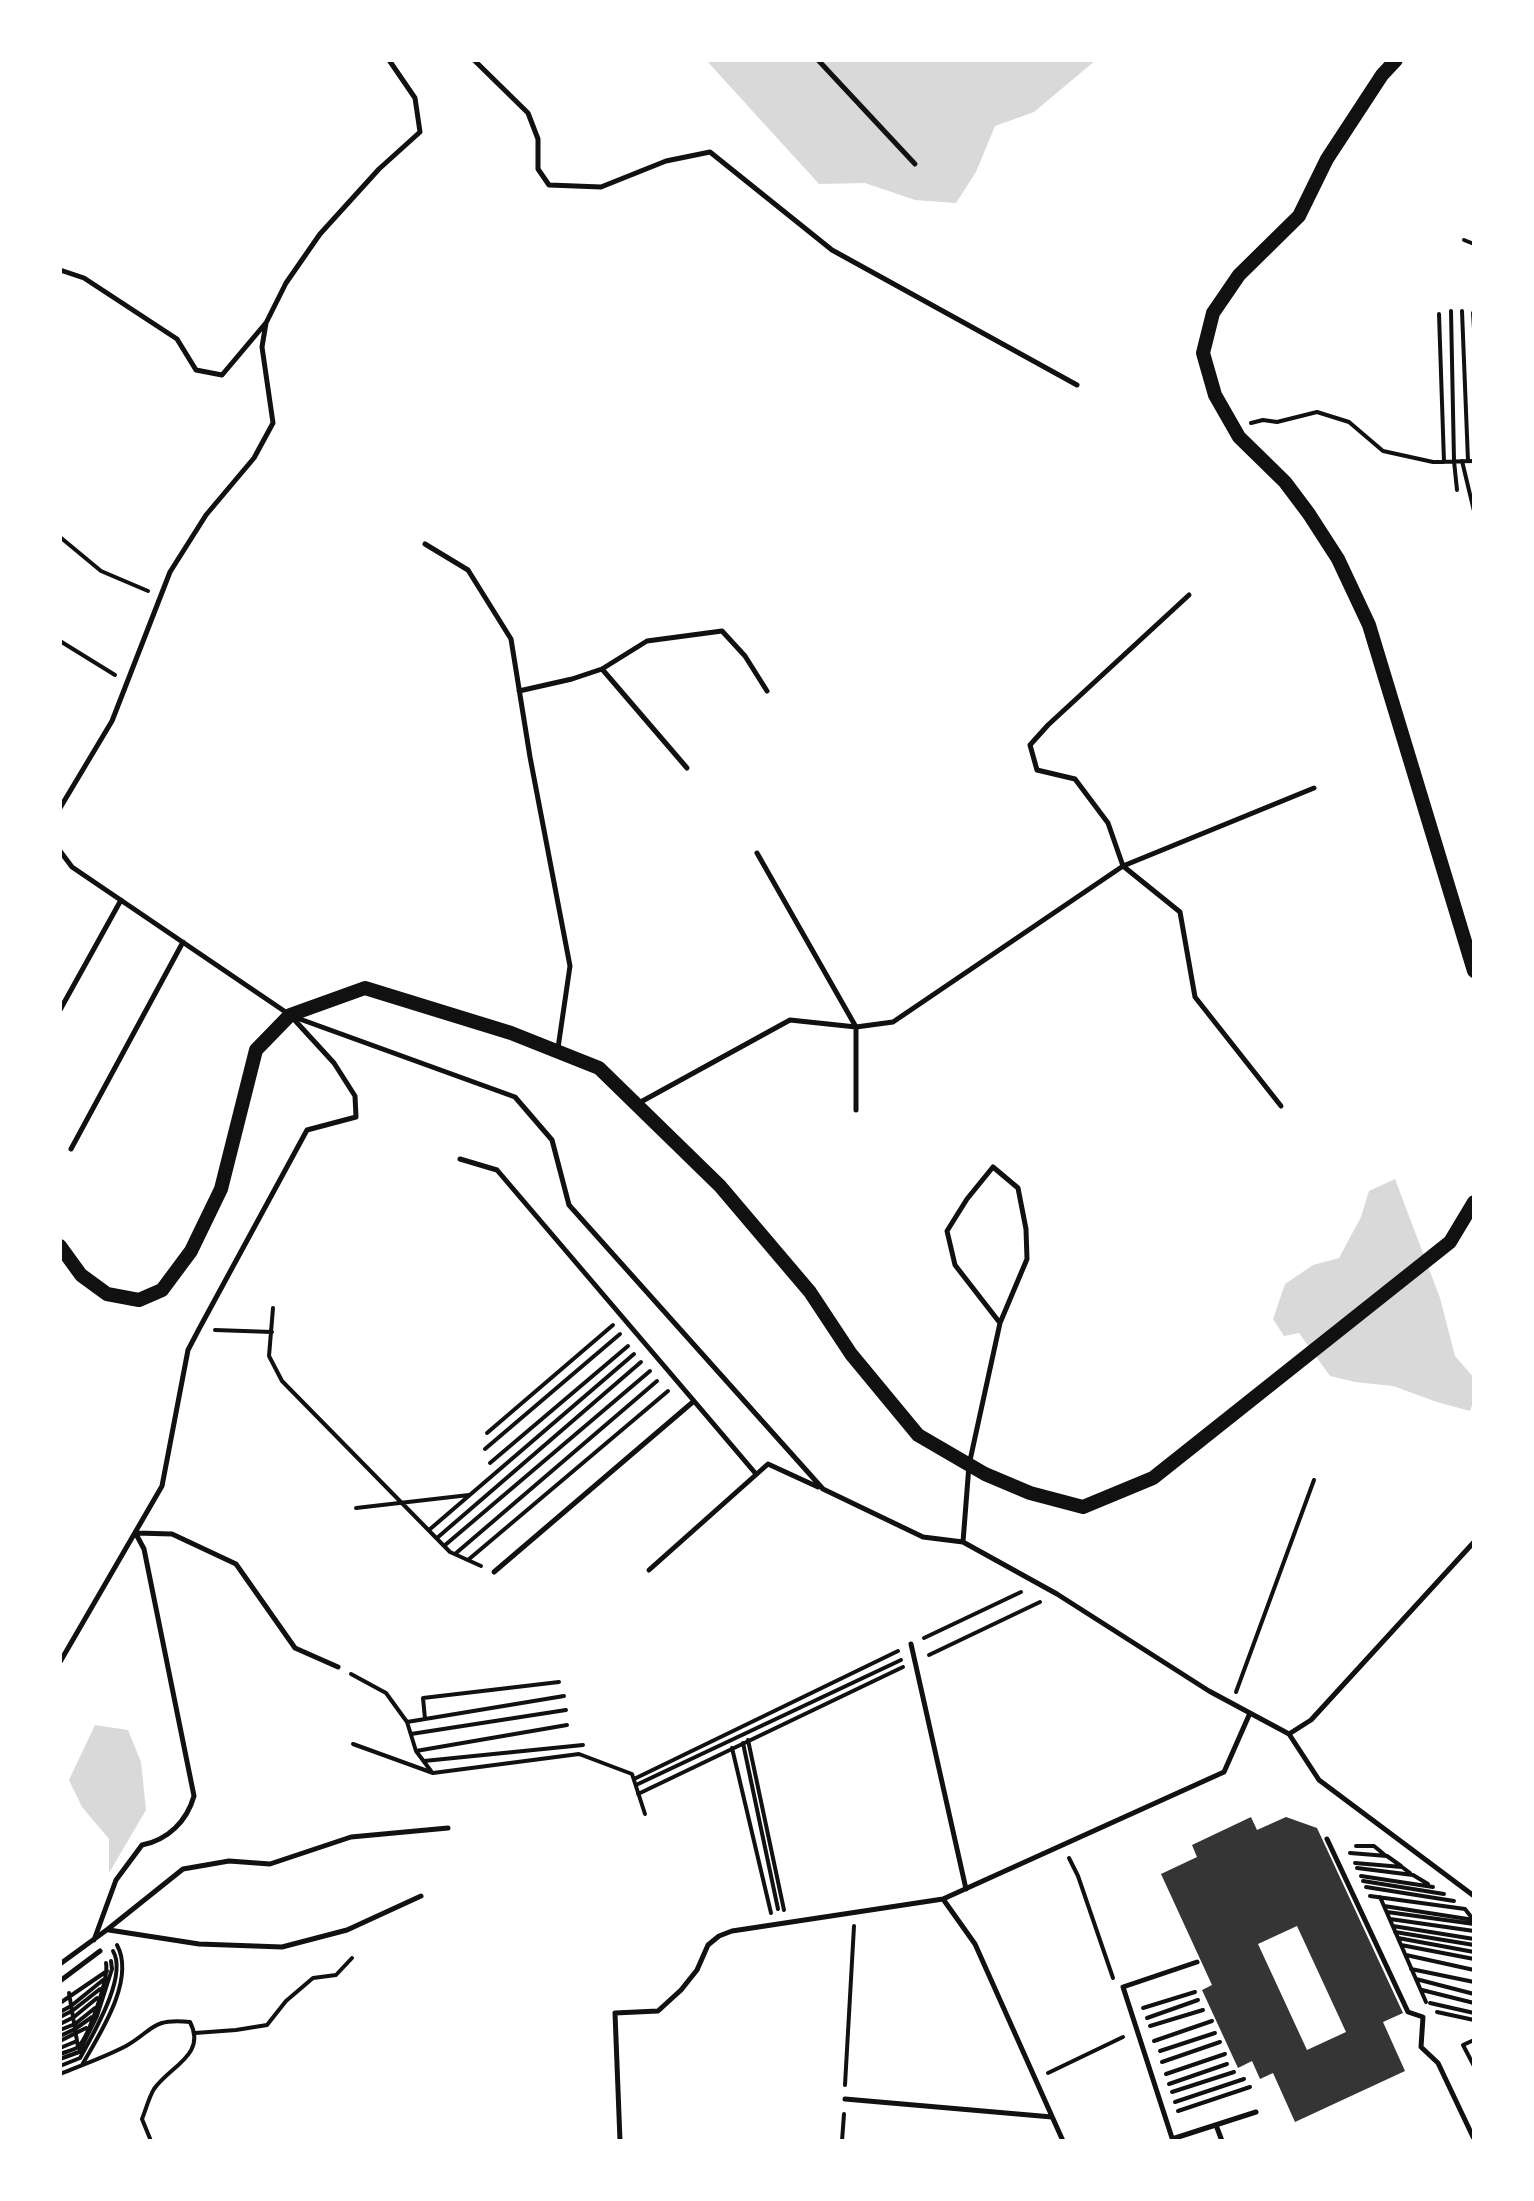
<!DOCTYPE html>
<style>
body{margin:0}
#map{position:relative;width:1534px;height:2201px;overflow:hidden;background:#fff;font-family:Georgia,serif}
canvas{display:block}
.frame{position:absolute;inset:0;border:62px solid #fff;pointer-events:none}
</style>
<div id="map">
<canvas width="1534" height="2201"></canvas>
<div class="frame"></div>
</div>
<script>
const ctx = document.querySelector('canvas').getContext('2d');
ctx.lineJoin = 'round';
function fillPath(path, color) { ctx.fillStyle = color; ctx.fill(path, 'evenodd'); }
function trace(path, color, width, dash) { ctx.strokeStyle = color; ctx.lineWidth = width; ctx.lineCap = dash ? 'butt' : 'round'; ctx.setLineDash(dash || []); ctx.stroke(path); }
const water = new Path2D(`
 M706,60H1096L1034,112L995,126L976,172L956,203L915,200L865,183L819,184Z
 M1395,1179L1440,1298L1455,1356L1474,1378V1400L1470,1411L1437,1402L1393,1386L1355,1382L1330,1376L1299,1333L1284,1336L1273,1319L1285,1284L1313,1265L1339,1258L1361,1217L1369,1191Z
 M95,1725L128,1730L141,1762L146,1810L109,1873V1839L82,1807L69,1780Z`);
const building = new Path2D(`
 M1251,1817L1257,1830L1286,1817L1317,1828L1403,2013L1383,2022L1405,2071L1295,2122L1273,2073L1260,2079L1252,2061L1238,2068L1202,1990L1212,1985L1161,1874L1197,1857L1192,1845ZM1297,1926L1346,2032L1307,2050L1258,1944Z`);
const path = new Path2D(`
 M1464,240L1474,244
 M1451,311L1454,461L1457,490
 M1462,311L1468,461
 M1473,313L1474,329
 M1439,314L1444,462
 M1251,423L1263,420L1277,422L1317,412L1349,422L1383,451L1433,462L1474,461
 M1462,461L1474,511
 M60,537L101,571L148,591
 M60,641L115,675
 M273,1308L269,1356L282,1381L450,1552L481,1566
 M215,1330L272,1332
 M487,1433L613,1325
 M485,1449L620,1334
 M490,1463L628,1346
 M356,1508L469,1495
 M429,1530L634,1354
 M437,1538L641,1362
 M444,1546L650,1371
 M455,1554L657,1381
 M468,1560L668,1391
 M924,1638L1021,1592
 M929,1655L1040,1602
 M351,1674L386,1693L407,1722L416,1751L431,1771
 M1236,1692L1314,1480
 M425,1719L423,1698L559,1682
 M407,1722L564,1696
 M411,1734L566,1710
 M748,1740L784,1910
 M743,1743L778,1909
 M353,1744L433,1773L579,1754L632,1774L645,1814
 M732,1748L771,1913
 M416,1751L567,1725
 M424,1761L583,1745
 M634,1779L898,1651
 M636,1785L901,1660
 M638,1794L903,1667
 M1356,1846H1374L1386,1856
 M1350,1853L1387,1856L1401,1866
 M1069,1858L1078,1876L1113,1978
 M1355,1863L1402,1867L1410,1873
 M1357,1868L1413,1875L1428,1884
 M1361,1876L1433,1887
 M1363,1881L1444,1894
 M1366,1887L1454,1901
 M1370,1896L1465,1909L1472,1918
 M1380,1897L1426,2002
 M1384,1906L1474,1920
 M1387,1912L1474,1924
 M1390,1919L1474,1931
 M1393,1926L1474,1939
 M1395,1932L1474,1945
 M1398,1938L1474,1952
 M1401,1945L1474,1959
 M1406,1955L1474,1970
 M1411,1969L1474,1982
 M1416,1979L1474,1994
 M1422,1990L1474,2003
 M69,1993L78,2047
 M60,2003L107,1971
 M1430,2003L1474,2013
 M1143,2008L1195,1992
 M60,2012L71,2006L103,1980
 M1437,2012L1474,2020
 M60,2017L72,2011L100,1989
 M1147,2018L1198,2000
 M60,2024L74,2017L97,1998
 M1150,2026L1203,2010
 M60,2030L75,2024L95,2008
 M195,2033L236,2030L267,2025L286,2001L313,1978L336,1975L352,1958
 M60,2036L75,2029L92,2017
 M1474,2040L1463,2045L1474,2066
 M60,2041L86,2028
 M1154,2041L1212,2021
 M60,2048L77,2041
 M1160,2051L1215,2033
 M60,2054C65,2052 74,2050 78,2047C89,2037 109,1977 106,1963
 M60,2059L79,2052L97,2016L112,1969L111,1961
 M1162,2062L1220,2042
 M82,2065C99,2035 136,1980 117,1945
 M60,2066L80,2058C93,2034 128,1976 113,1951
 M1048,2073L1123,2037
 M60,2074C82,2065 105,2057 126,2046C154,2030 151,2018 190,2022C207,2055 170,2066 154,2089C149,2097 146,2109 142,2119L151,2141
 M1166,2074L1225,2054
 M1169,2084L1227,2064
 M845,2085L854,1926
 M1172,2092L1234,2072
 M1175,2102L1244,2079
 M1178,2111L1250,2087
 M842,2141L844,2114`);
const service = new Path2D(`
 M474,60L528,113L538,139V169L549,185L601,187L666,161L710,152L832,250L1077,385
 M818,60L915,164
 M60,270L84,278L177,339L196,370L222,375L265,324
 M425,544L468,570L511,639L530,757L570,966L558,1048
 M602,669L687,768
 M519,691L572,679L602,669L647,641L722,631L745,656L767,691
 M60,808L112,721L170,572L206,515L254,458L273,423L262,347L266,323L286,283L320,234L379,169L420,132L415,98L389,60
 M60,851L72,867L290,1015L334,1063L355,1096L356,1117L307,1130L199,1329L188,1350L162,1486L60,1662
 M757,853L856,1027V1110
 M60,1010L121,900
 M297,1018L515,1097L552,1140L569,1205L823,1489L923,1537L963,1542L1057,1594L1209,1691L1289,1734L1319,1780L1474,1896
 M637,1104L790,1020L856,1027L893,1022L1123,866L1108,823L1075,779L1037,770L1030,745L1048,725L1189,595
 M1281,1106L1195,997L1180,912L1123,866L1314,788
 M71,1149L183,942
 M460,1159L497,1170L694,1401
 M136,1533L172,1534L236,1564L295,1648L338,1667
 M963,1542L969,1465L1000,1323L955,1265L947,1231L967,1199L993,1167L1018,1188L1026,1229L1027,1259L1000,1323
 M649,1570L768,1464L818,1487
 M494,1572L694,1401L756,1474
 M911,1644L966,1889
 M1289,1734L1311,1720L1474,1542
 M1327,1839L1408,2012L1423,2017L1421,2047L1438,2063L1474,2139
 M943,1899L1224,1772L1250,1713
 M109,1930L199,1944L282,1947L347,1930L421,1896
 M94,1940L116,1880L142,1845C168,1840 187,1821 194,1796L144,1549L136,1534
 M60,1964L108,1929L183,1869L229,1861L270,1864L351,1837L448,1828
 M60,1981L100,1951
 M845,2099L1052,2117
 M1216,2125L1222,2141
 M1172,2139L1256,2112
 M620,2141L615,2013L658,2011L681,1990L697,1970L708,1945L719,1936L732,1931L943,1899L975,1944L1063,2141
 M1173,2141L1123,1987L1197,1962`);
const tertiary = new Path2D(`
 M1396,60L1382,75L1327,159L1299,216L1239,275L1213,313L1203,353L1215,395L1239,437L1285,482L1309,514L1338,559L1369,625L1474,971
 M60,1246L81,1275L107,1294L139,1300L162,1290L191,1251L221,1189L256,1050L290,1015L365,988L511,1033L599,1068L720,1186L810,1292L851,1354L918,1435L985,1474L1030,1493L1083,1507L1153,1478L1450,1242L1474,1202`);
fillPath(water, '#d9d9d9');
fillPath(building, '#353535');
trace(path, '#111', 4);
trace(service, '#111', 5);
trace(tertiary, '#111', 14);
</script>
